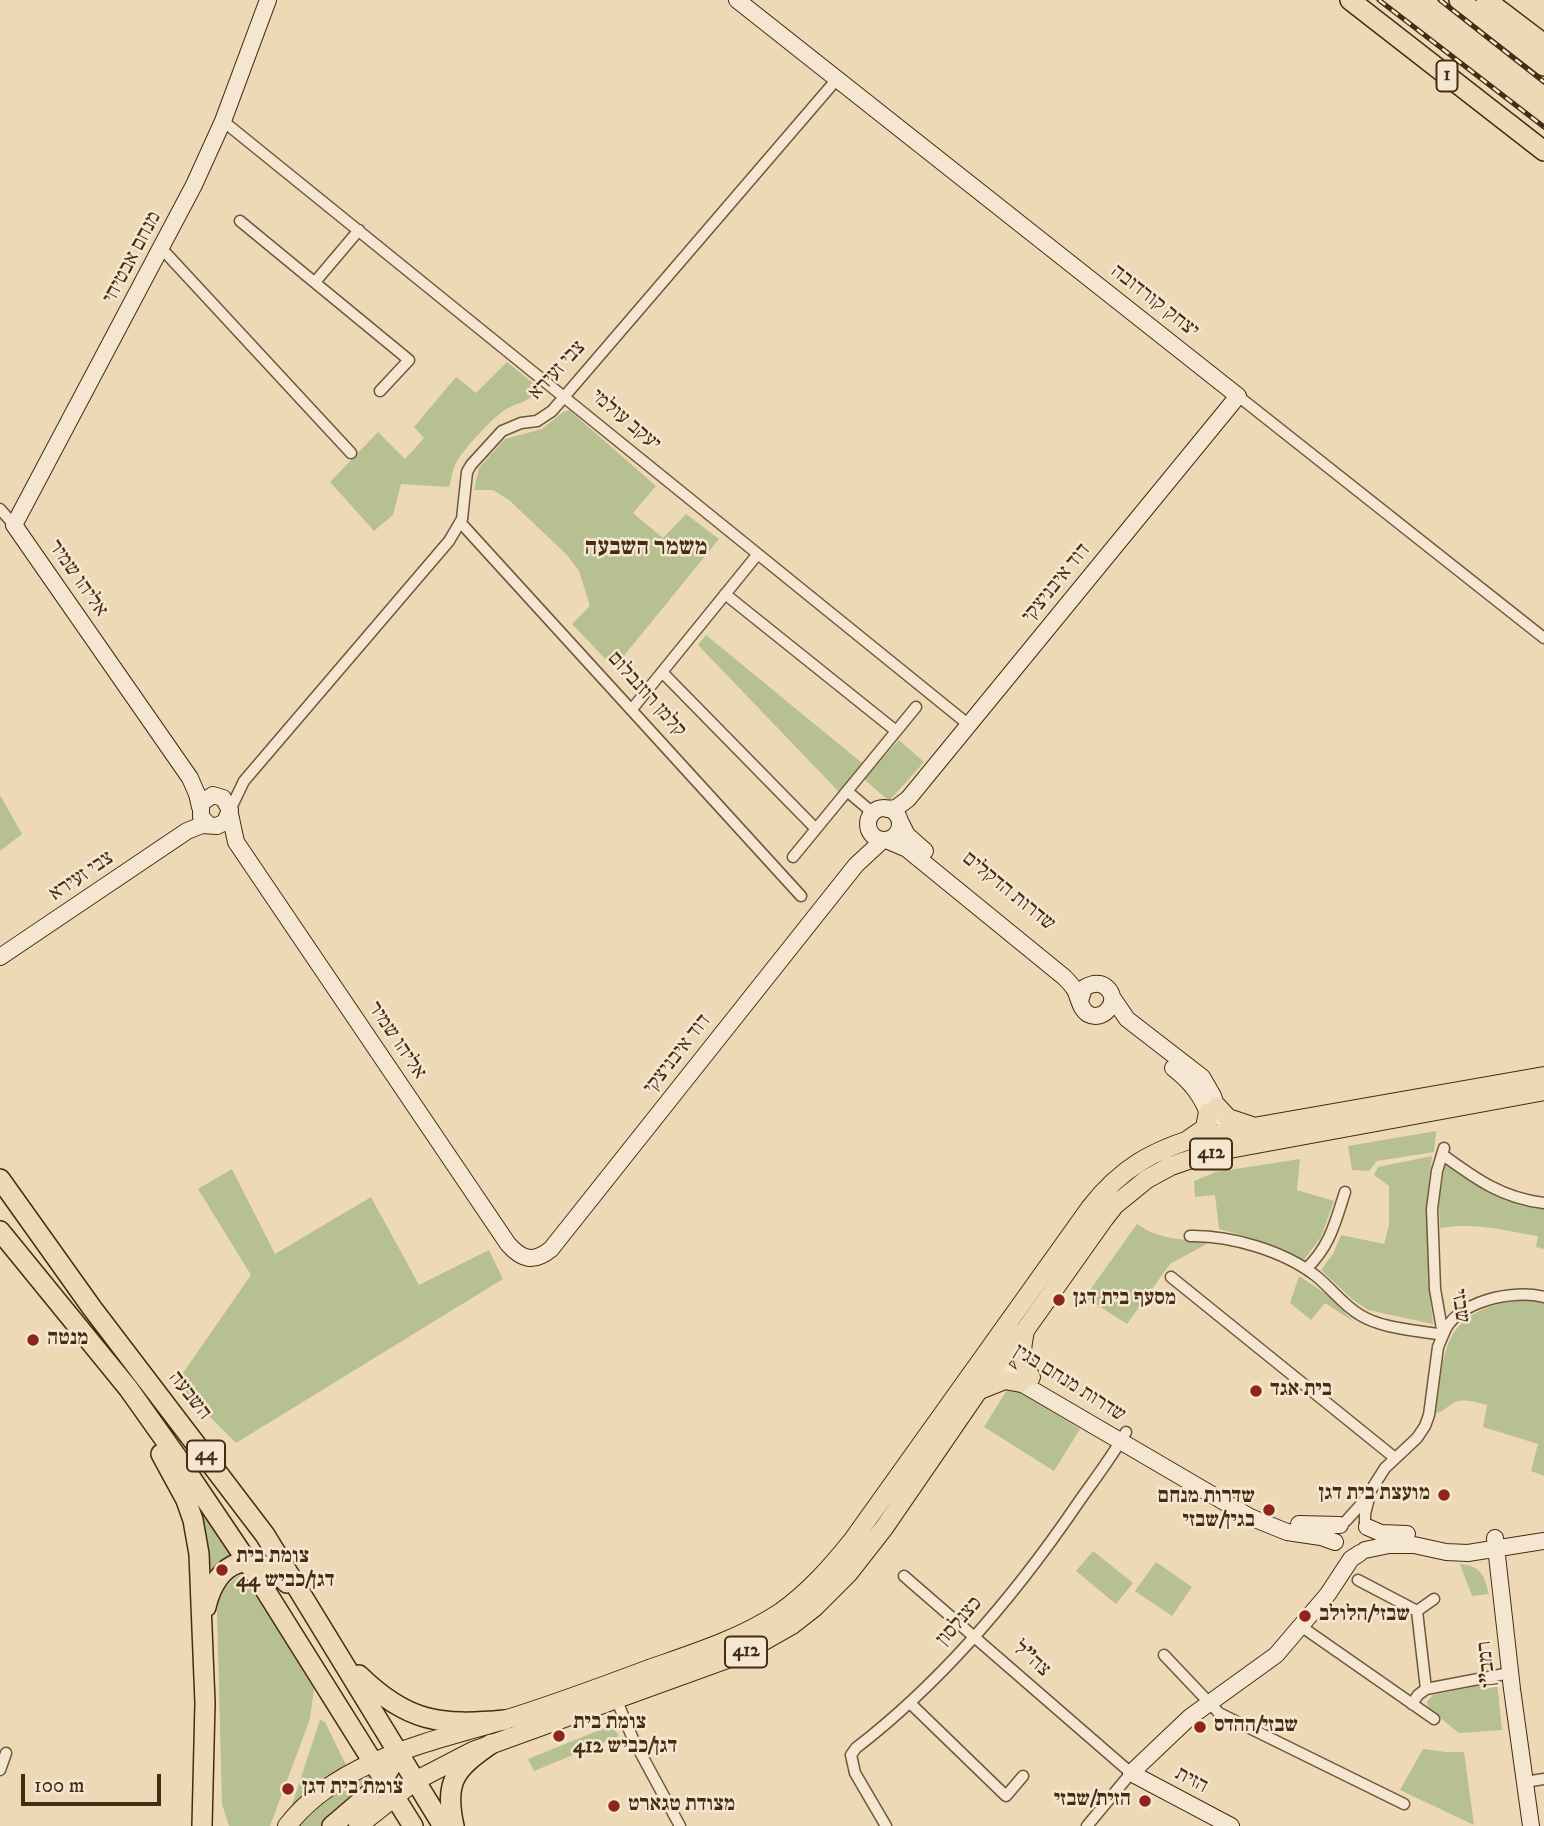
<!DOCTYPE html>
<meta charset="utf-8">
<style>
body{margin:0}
#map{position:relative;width:1544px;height:1826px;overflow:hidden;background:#eed9b7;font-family:"IM FELL DW Pica",serif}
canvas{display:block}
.scale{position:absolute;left:21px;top:1774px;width:140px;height:32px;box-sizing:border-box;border:4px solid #452c12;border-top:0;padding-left:9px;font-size:21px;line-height:24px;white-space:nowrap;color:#452c12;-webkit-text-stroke:5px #f4e6d0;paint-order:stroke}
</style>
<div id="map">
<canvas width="1544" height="1826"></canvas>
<div class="scale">100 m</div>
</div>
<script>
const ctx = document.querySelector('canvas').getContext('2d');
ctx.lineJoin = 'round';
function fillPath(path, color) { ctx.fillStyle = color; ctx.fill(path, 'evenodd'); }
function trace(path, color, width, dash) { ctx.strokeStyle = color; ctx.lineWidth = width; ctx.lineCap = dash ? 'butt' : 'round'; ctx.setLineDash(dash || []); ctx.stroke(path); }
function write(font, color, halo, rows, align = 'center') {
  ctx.font = font + ' "IM FELL DW Pica","Frank Ruhl Libre",serif'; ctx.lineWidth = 5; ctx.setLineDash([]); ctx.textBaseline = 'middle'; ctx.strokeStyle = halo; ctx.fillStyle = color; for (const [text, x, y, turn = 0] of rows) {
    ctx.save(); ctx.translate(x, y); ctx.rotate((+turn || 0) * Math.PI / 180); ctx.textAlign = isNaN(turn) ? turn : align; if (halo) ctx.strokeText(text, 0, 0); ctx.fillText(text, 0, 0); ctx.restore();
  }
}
const green = new Path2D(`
 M507,362L539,388C527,404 524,400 508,408C496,413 459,454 455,465C452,472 451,480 449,487L401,484L393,515L374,531L330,482L378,432L405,459L424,438L414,427L456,377L476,393Z
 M569,410L656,486L633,513L663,538L686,514L719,539L614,668L572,624L590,606L579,571L566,554L509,500L493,490H474L479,468L505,439L542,429L563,412Z
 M706,635L862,763L839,792L698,645Z
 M899,740L924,762L889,801L864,779Z
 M0,795L22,834L0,851Z
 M1436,1131L1434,1152L1377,1161L1369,1171L1352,1170L1348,1146Z
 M1432,1156L1426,1210L1430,1238L1428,1278L1433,1324L1368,1310L1352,1299L1321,1270L1333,1254L1341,1235L1384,1244L1389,1225V1186L1374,1175L1378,1167Z
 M1300,1159L1297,1190L1334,1201L1321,1237L1304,1260L1237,1234L1219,1229L1215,1195L1195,1197L1194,1181L1216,1172Z
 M1445,1161L1544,1207V1249L1536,1247L1538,1236C1503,1230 1476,1222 1440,1228L1439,1204Z
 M232,1169L275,1254L371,1197L419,1285L489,1250L503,1279L236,1443L176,1383L251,1275L198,1189Z
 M1137,1224C1159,1240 1185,1240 1212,1241L1170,1264L1127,1324L1085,1297Z
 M1299,1276L1329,1296L1354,1322L1325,1303L1311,1320L1290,1303Z
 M1524,1299L1544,1302V1476L1531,1471L1538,1444L1483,1427L1487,1405C1478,1403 1466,1398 1456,1402C1448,1405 1444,1412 1434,1414C1446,1344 1442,1311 1524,1299Z
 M1010,1385L1080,1429L1054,1471L984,1427Z
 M195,1503L231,1556L216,1568L210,1577L207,1540Z
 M1093,1551L1133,1583L1116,1604L1076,1571Z
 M1156,1562L1192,1587L1172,1616L1135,1591Z
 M1460,1564C1481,1566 1484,1575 1489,1594L1472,1596Z
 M247,1571L310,1677L314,1689L310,1719L270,1826H229L222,1804L217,1611C221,1590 228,1581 247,1571Z
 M1497,1682L1502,1730L1459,1733L1428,1708L1427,1702L1433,1695Z
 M320,1720L325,1722L348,1769L290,1811Z
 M612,1725L619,1736L534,1771L528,1759Z
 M1423,1749L1446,1752H1464L1474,1825L1400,1790Z
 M374,1767L381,1778L327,1826H291L322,1796Z`);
const street = new Path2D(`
 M223,121L969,725
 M240,221L409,360L380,391
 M162,249L351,453
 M315,282L359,230
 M1238,396L1544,638
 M0,509L14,525
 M460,522L801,896
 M725,594L896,731
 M662,672L816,829
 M632,709L757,555
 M847,791L873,813
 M230,810L244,781L449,541L462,519L467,472L471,465L502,431L521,423L537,421L552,411L837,79
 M793,857L916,707
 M1443,1155C1476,1179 1502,1198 1544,1203
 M1190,1236C1230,1235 1284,1251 1316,1276C1331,1288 1343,1305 1360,1315C1383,1329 1416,1330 1443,1335
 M1306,1269C1330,1246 1335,1223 1345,1192
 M1171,1277L1395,1458
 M1443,1335C1455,1301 1513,1289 1544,1297
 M1346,1521L1364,1501L1385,1468L1417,1438L1425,1426L1429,1415L1438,1347L1443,1335L1435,1289L1432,1209L1437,1171L1444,1148
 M1365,1525V1514L1369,1498
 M904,1576L1131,1773L1087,1826
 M1358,1580L1417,1611L1426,1689
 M1417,1611L1434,1599
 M1302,1627L1434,1719
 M1164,1655L1219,1713L1404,1804
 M614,1694L633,1739L680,1826
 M911,1704L1006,1796L1023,1776
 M1412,1704L1418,1695L1426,1689L1510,1673
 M0,1770L6,1753
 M1525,1782L1544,1779
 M886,1826L855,1773L851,1755L856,1748C943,1681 1016,1594 1078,1503C1094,1480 1112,1457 1126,1432`);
const secondary = new Path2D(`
 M737,0L1238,396L908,799L896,808L887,809
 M200,807L197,794L190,778L14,525L194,185L223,121L268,0
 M868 824a16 16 0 1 1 32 0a16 16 0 1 1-32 0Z
 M230,814L236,842L508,1244C522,1260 534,1263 551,1249L856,865L883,840
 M900,821L907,835L925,851
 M886,840L907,849L1064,977C1068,981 1072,985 1075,990C1079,998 1080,1009 1088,1014C1103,1022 1119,1003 1109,990C1102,981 1092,983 1084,988L1080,1001
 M0,957L187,831L202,825L217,826L225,822L230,810L223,798L213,795L201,803V817L208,824
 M1112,997L1127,1019L1202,1077L1213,1096L1220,1117
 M1173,1068C1191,1082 1203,1097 1210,1119
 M989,1356L999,1367L1021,1383L1250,1517L1287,1532L1321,1537L1335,1542
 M1299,1524L1340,1525
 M1367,1527L1381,1533L1407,1534
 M1495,1538L1512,1689L1531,1826
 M1365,1550L1389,1545H1414L1446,1552L1468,1553L1544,1541
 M1231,1826L1131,1773L1190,1717L1276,1655L1328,1594L1351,1559L1360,1553`);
const primary = new Path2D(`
 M1217,1106L1228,1118L1252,1126
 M1189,1139L1205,1128L1208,1112
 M1025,1331C1021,1349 1020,1362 1031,1377
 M980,1390L1005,1380L1021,1383
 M287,1826C337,1761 429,1742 504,1720C553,1705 601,1687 649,1669C695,1653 740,1639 781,1612C809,1592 831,1567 852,1541L1090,1208C1121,1168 1153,1150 1202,1136L1544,1076
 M358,1826L415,1781L473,1751L741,1654L792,1625L815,1607L848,1574L884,1528L996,1365L1026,1329L1104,1219L1115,1205L1147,1179L1171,1166L1197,1157L1224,1150L1544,1091`);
const highway = new Path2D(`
 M1350,0L1544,151
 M1459,0L1544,66
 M1486,0L1544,44
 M0,1179L92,1308L265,1535L443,1826
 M0,1231L128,1388L177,1457L247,1561L413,1826
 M161,1454L186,1500L193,1520L199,1554L205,1703L202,1826
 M206,1607C217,1560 252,1546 287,1583
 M359,1675C407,1722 440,1726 505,1720
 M332,1826L380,1785L390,1768
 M454,1826C444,1781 455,1769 491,1744`);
const rail = new Path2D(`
 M1379,0L1544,127
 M1440,0L1544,82`);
const markers = [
 [1059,1300,7,"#8f2418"],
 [33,1340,7,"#8f2418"],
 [1256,1391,7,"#8f2418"],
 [1444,1495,7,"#8f2418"],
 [1269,1510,7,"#8f2418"],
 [222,1570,7,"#8f2418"],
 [1305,1616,7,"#8f2418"],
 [1200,1727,7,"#8f2418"],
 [559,1736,7,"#8f2418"],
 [288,1789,7,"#8f2418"],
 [1145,1801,7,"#8f2418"],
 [614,1806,7,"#8f2418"]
];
const shields = [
 [1447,76,21],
 [1211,1154,42],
 [206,1456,38],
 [746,1652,42]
];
const shieldNames = [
 ["1",1447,76],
 ["412",1211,1154],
 ["44",206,1456],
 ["412",746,1652]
];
const streetNames = [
 ["מנחם אבטיחי",133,258,-62],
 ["יצחק קורדובה",1154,302,38],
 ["צבי זעירא",558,371,-47],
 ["יעקב עולמי",625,421,40],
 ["אליהו שמיר",77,579,55],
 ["דוד איבניצקי",1057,584,-51],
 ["קלמן רוזנבלום",646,695,48],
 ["צבי זעירא",82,877,-34],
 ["שדרות הדקלים",1008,892,39],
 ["אליהו שמיר",396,1041,56],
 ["דוד איבניצקי",678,1055,-52],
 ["שבזי",1459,1306,82],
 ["שדרות מנחם בגין",1069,1384,32],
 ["השבעה",189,1396,52],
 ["כצנלסון",960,1622,-49],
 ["צה\"ל",1031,1660,41],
 ["רמב\"ן",1488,1664,-97],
 ["הזית",1191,1781,28]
];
const poiNames = [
 ["מסעף בית דגן",1073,1300],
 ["מנטה",47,1340],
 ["בית אגד",1270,1391],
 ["מועצת בית דגן",1430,1495,"right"],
 ["שדרות מנחם",1255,1498,"right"],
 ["בגין/שבזי",1255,1522,"right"],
 ["צומת בית",236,1558],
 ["דגן/כביש 44",236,1582],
 ["שבזי/הלולב",1319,1616],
 ["צומת בית",573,1724],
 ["דגן/כביש 412",573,1748],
 ["שבזי/ההדס",1214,1727],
 ["צומת בית דגן",302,1789],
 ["הזית/שבזי",1131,1801,"right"],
 ["מצודת טגארט",628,1806]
];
const quarterNames = [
 ["משמר השבעה",646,549]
];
fillPath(green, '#b6c090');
trace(street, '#6f573b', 13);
trace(secondary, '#452c12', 18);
trace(primary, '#452c12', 20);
trace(highway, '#452c12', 22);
trace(street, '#f4e6d0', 10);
trace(secondary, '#f4e6d0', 16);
trace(primary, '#eed9b7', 18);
trace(highway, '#eed9b7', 19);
trace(rail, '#452c12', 5);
trace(rail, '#f4e6d0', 2.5, [8]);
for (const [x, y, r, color] of markers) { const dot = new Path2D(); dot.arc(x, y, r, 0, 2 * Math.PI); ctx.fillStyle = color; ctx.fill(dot); trace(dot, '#f4e6d0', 2.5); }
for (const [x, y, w] of shields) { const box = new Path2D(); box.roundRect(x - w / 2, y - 15.5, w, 31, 5); ctx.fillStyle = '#f4e6d0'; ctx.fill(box); trace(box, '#452c12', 2); }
write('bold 19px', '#452c12', null, shieldNames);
write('21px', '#452c12', '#f4e6d0', streetNames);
write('bold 21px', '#452c12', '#f4e6d0', poiNames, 'left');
write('bold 24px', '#452c12', '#f4e6d0', quarterNames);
</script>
